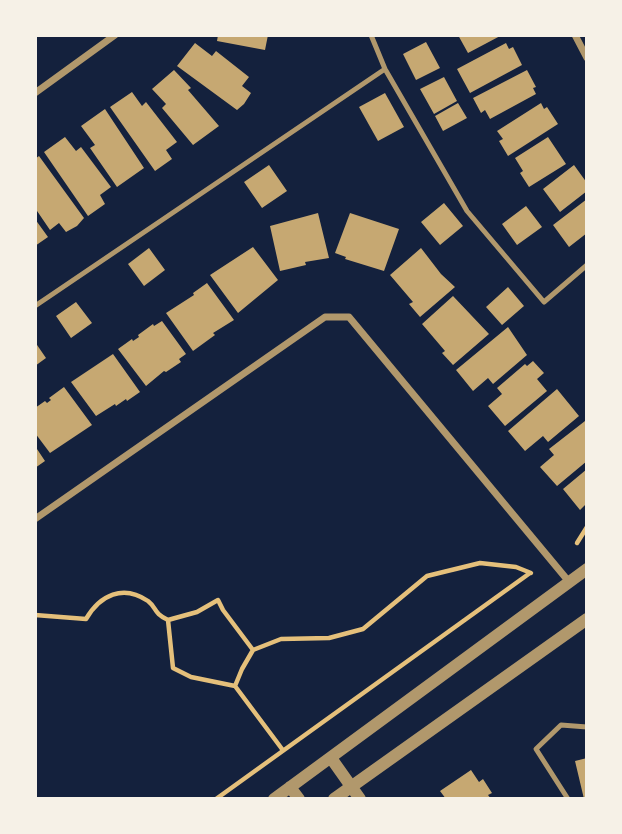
<!DOCTYPE html>
<style>
body{margin:0}
#map{position:relative;width:622px;height:834px;overflow:hidden;background:#14213d;font-family:Signika,sans-serif}
canvas{display:block}
.frame{position:absolute;inset:0;border:37px solid #f6f1e7;pointer-events:none}
</style>
<div id="map">
<canvas width="622" height="834"></canvas>
<div class="frame"></div>
</div>
<script>
const ctx = document.querySelector('canvas').getContext('2d');
ctx.lineJoin = 'round';
function fillPath(path, color) { ctx.fillStyle = color; ctx.fill(path, 'evenodd'); }
function trace(path, color, width, dash) { ctx.strokeStyle = color; ctx.lineWidth = width; ctx.lineCap = dash ? 'butt' : 'round'; ctx.setLineDash(dash || []); ctx.stroke(path); }
const building = new Path2D(`
 M218,35H268L265,50L217,41Z
 M458,35H502L468,53Z
 M426,42L440,68L416,80L403,54Z
 M195,43L212,56L216,51L249,77L242,86L251,93L244,104L237,110L177,66Z
 M506,43L509,49L513,47L522,65L470,93L457,69Z
 M174,70L191,88L188,90L219,126L193,145L162,108L166,104L152,89Z
 M527,70L536,87L533,88L536,94L490,119L485,110L481,113L473,98Z
 M444,77L457,101L434,114L420,89Z
 M132,92L142,106L146,102L177,142L166,150L172,159L155,171L110,107Z
 M385,93L404,127L378,141L359,107Z
 M458,103L467,118L443,131L435,116Z
 M541,103L544,109L547,107L558,124L508,156L499,141L503,139L497,131Z
 M105,109L144,168L117,187L90,148L95,145L81,126Z
 M65,137L76,151L81,147L111,187L100,195L105,204L88,216L44,152Z
 M548,137L566,164L529,187L520,173L523,171L515,158Z
 M39,156L84,218L77,226L66,232L59,223L50,230L35,208V159Z
 M269,165L287,191L262,208L244,182Z
 M574,165L587,183V191L560,212L543,189Z
 M587,199V233L569,247L553,225Z
 M444,203L463,226L440,245L421,222Z
 M526,206L542,227L517,245L502,224Z
 M318,213L329,258L305,262L306,265L280,271L270,226Z
 M350,213L399,229L384,271L345,259L346,257L335,253Z
 M35,219L48,237L35,246Z
 M253,247L278,280L238,313L210,275Z
 M149,248L165,270L144,286L128,264Z
 M421,248L441,274L455,287L420,317L409,304L413,302L390,275Z
 M207,283L234,320L213,333L215,335L193,351L166,313L194,295L193,293Z
 M508,287L524,306L502,325L486,307Z
 M453,296L489,334L453,365L442,353L445,351L422,324Z
 M76,302L92,323L71,338L56,316Z
 M162,321L186,354L179,359L181,362L166,372L164,371L146,386L118,349L132,339L133,341L139,337L138,335L153,324L154,326Z
 M508,327L527,355L493,384L488,378L473,391L456,370Z
 M35,342L46,358L35,366Z
 M113,354L140,392L127,401L126,399L116,406L115,404L96,416L71,382Z
 M533,361L544,373L537,379L547,391L505,426L488,406L502,394L497,388L525,364L527,366Z
 M64,387L92,425L50,453L35,433V408L45,401L47,403L51,400L49,398Z
 M557,389L579,416L548,442L543,436L525,451L508,431Z
 M585,421L587,424V461L557,486L540,467L554,455L549,449Z
 M35,446L45,461L35,468Z
 M587,469V503L580,510L563,489Z
 M587,758V799H584L575,761Z
 M471,770L479,782L483,779L492,793L488,795L491,799H446L440,791Z`);
const path = new Path2D(`
 M577,543L587,527
 M35,615L86,619C100,595 123,584 148,601C157,608 153,613 168,620L197,612L218,600L223,610L253,650L281,639L329,638L363,629L427,576L480,563L516,567L531,573
 M168,620L173,668L191,677L235,686L242,669L253,650
 M235,686L282,749
 M216,799L530,573`);
const service = new Path2D(`
 M371,35L385,69L467,211L544,302L587,265
 M35,306L385,69
 M568,799L536,749L561,725L587,727`);
const minor = new Path2D(`
 M575,35L587,58
 M35,93L115,35
 M35,519L325,317H349L570,583`);
const tertiary = new Path2D(`
 M331,758L360,799
 M290,787L299,799
 M274,799L587,569
 M334,799L587,619`);
fillPath(building, '#c6a872');
trace(path, '#e5c07b', 4.5);
trace(service, '#b1986c', 5);
trace(minor, '#b1986c', 7);
trace(tertiary, '#b1986c', 12);
</script>
